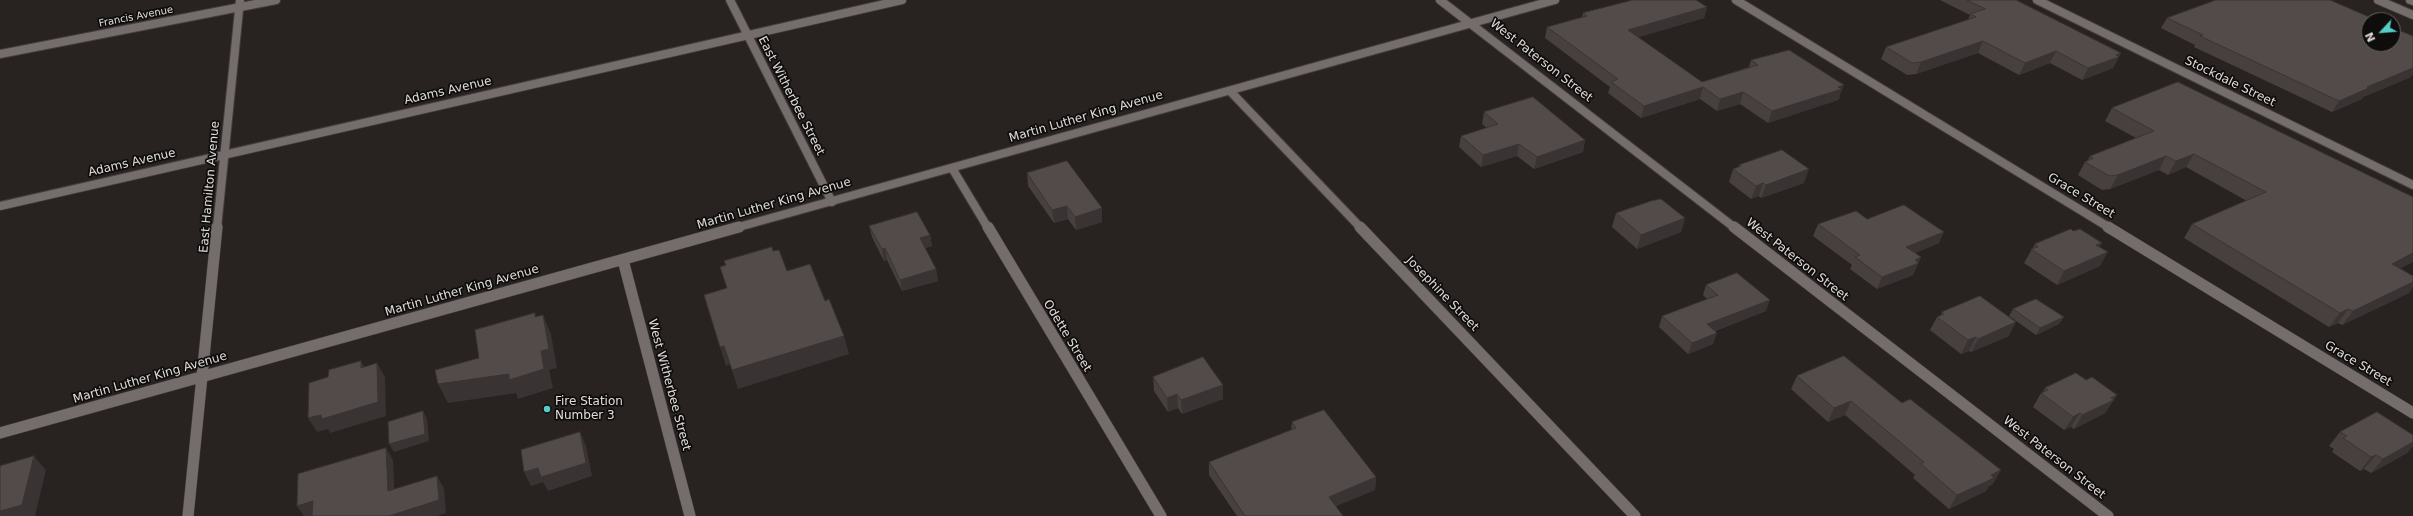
<!DOCTYPE html>
<style>
body{margin:0}
#map{position:relative;width:2413px;height:516px;overflow:hidden;background:#282221;font-family:"DejaVu Sans",sans-serif}
canvas{display:block}
.north{position:absolute;left:2361px;top:12px;width:40px;height:40px;box-sizing:border-box;background:#0f0d0c;border:1px solid #63605f;border-radius:50%;rotate:244deg;font-size:11px;font-weight:700;line-height:16px;text-align:center;color:#e0dcdb}
.north::after{content:'';display:block;margin:auto;width:14px;height:18px;background:#55cec5;clip-path:polygon(50% 0,100% 100%,50% 72%,0 100%)}
</style>
<div id="map">
<canvas width="2413" height="516"></canvas>
<div class="north">N</div>
</div>
<script>
const ctx = document.querySelector('canvas').getContext('2d');
ctx.lineJoin = 'round';
function trace(path, color, width, dash) { ctx.strokeStyle = color; ctx.lineWidth = width; ctx.lineCap = dash ? 'butt' : 'round'; ctx.setLineDash(dash || []); ctx.stroke(path); }
function fillPath(path, color) { ctx.fillStyle = color; ctx.fill(path, 'evenodd'); }
function write(font, color, halo, rows, align = 'center') {
  ctx.font = font + ' "DejaVu Sans",sans-serif'; ctx.lineWidth = 3.5; ctx.setLineDash([]); ctx.textBaseline = 'middle'; ctx.strokeStyle = halo; ctx.fillStyle = color; for (const [text, x, y, turn = 0] of rows) {
    ctx.save(); ctx.translate(x, y); ctx.rotate((+turn || 0) * Math.PI / 180); ctx.textAlign = isNaN(turn) ? turn : align; if (halo) ctx.strokeText(text, 0, 0); ctx.fillText(text, 0, 0); ctx.restore();
  }
}
const minorFar1 = new Path2D(`
 M730,0L832,202
 M1440,0L1735,228
 M1736,0L2110,228
 M2037,0L2413,185
 M0,54L276,0
 M1230,91L1361,228
 M952,168L988,228
 M0,206L902,0`);
const minor = new Path2D(`
 M988,227L1161,516
 M1360,227L1635,516
 M1734,227L2108,516
 M2108,227L2413,413
 M623,260L690,516`);
const tertiaryFar1 = new Path2D(`
 M217,228L240,0
 M735,228L1555,0`);
const tertiary = new Path2D(`
 M0,433L739,227
 M188,516L217,227`);
const secondary = new Path2D(`
 M2378,0L2413,15
 M2410,0L2413,1`);
const wall = new Path2D(`
 M1940,0H2016L2121,53L2113,68L2082,80L2050,63L2019,75L1978,53L1916,74L1907,75L1881,59L1886,47L1968,20L1970,15Z
 M1707,7L1704,18L1638,37L1702,82L1749,67L1751,60L1840,97L1838,100L1768,123L1740,104L1717,111L1700,99L1641,118L1608,93L1610,87L1545,38L1547,27L1582,17L1583,13Z
 M2167,18L2411,77L2363,97L2362,99L2332,112L2194,47L2195,45L2161,28Z
 M2178,82L2400,268L2413,276V287L2409,293L2342,325L2338,323L2329,327L2184,238L2192,224L2247,201L2186,167L2168,175L2159,170L2110,189L2102,190L2078,175L2085,162L2088,160L2090,156L2136,138L2105,121L2112,108Z
 M1484,112L1585,140L1583,152L1534,169L1517,156L1481,167L1459,147L1461,136L1487,128L1482,124Z
 M1739,165L1804,183L1761,198L1759,196L1751,199L1729,182L1733,169L1738,168Z
 M1027,173L1102,208V222L1076,230L1068,219L1054,223L1028,186Z
 M1616,213L1685,218L1681,232L1637,249L1612,227Z
 M1867,219L1939,243L1915,253L1921,257L1913,275L1877,289L1850,269L1852,265L1813,236L1818,224Z
 M869,226L930,235L932,246L925,248L936,269L938,281L902,291L887,260L884,261L872,237Z
 M2035,244L2100,247V266L2057,285L2024,263Z
 M1706,285L1766,311L1715,331L1713,344L1688,354L1659,327L1662,316L1707,299L1703,295Z
 M2013,309L2064,317L2059,324L2036,335L2009,316Z
 M1942,312L2009,336L1971,352L1969,351L1961,354L1930,330L1937,317L1941,315Z
 M1844,356L1993,484L1989,486L1986,491L1949,509L1913,478L1915,475L1845,415L1828,422L1791,389L1797,376Z
 M1153,377L1223,399L1182,414L1178,408L1168,412L1154,391Z
 M2086,380L2117,395L2105,413L2074,429L2071,427L2064,430L2033,407L2041,393L2043,392L2045,388Z
 M1292,422L1376,477L1375,490L1336,506L1343,516H1237L1209,475V462L1291,430Z
 M2340,432L2413,435V446L2407,453L2371,473L2364,469L2360,471L2332,452L2334,449L2329,446Z`);
const shadedWall = new Path2D(`
 M1707,7L1704,18L1626,41L1628,30Z
 M1983,41L1978,53L1916,74L1921,62Z
 M2056,51L2050,63L2019,75L2025,63Z
 M2121,53L2113,68L2082,80L2088,68L2116,55Z
 M2413,65V74L2411,77L2363,97L2362,99L2332,112L2339,101Z
 M1844,85L1838,100L1768,123L1772,111Z
 M1703,87L1700,99L1641,118L1644,106Z
 M1743,92L1740,104L1717,111L1720,99Z
 M1585,140L1583,152L1534,169L1537,157Z
 M1519,144L1517,156L1481,167L1483,155Z
 M2194,154L2186,167L2168,175L2176,161Z
 M2166,156L2159,170L2110,189L2118,175Z
 M1809,169L1804,183L1761,198L1766,185Z
 M1763,183L1759,196L1751,199L1756,186Z
 M1067,206L1068,219L1054,223L1052,210Z
 M1102,208V222L1076,230L1075,217Z
 M1685,218L1681,232L1637,249L1641,235Z
 M1944,232L1939,243L1901,259L1906,247Z
 M930,235L932,246L922,249L920,238Z
 M2102,243L2095,256L2096,245Z
 M885,248L887,260L884,261L882,249Z
 M2108,252L2100,266L2057,285L2064,271Z
 M2413,253V262L2382,278L2392,264Z
 M1921,257L1913,275L1877,289L1882,277L1915,260Z
 M936,269L938,281L902,291L900,280Z
 M2413,282V287L2409,293L2342,325L2353,311Z
 M1770,300L1766,311L1703,335L1707,324Z
 M2348,309L2338,323L2329,327L2340,313Z
 M543,315L551,334L557,368L549,370L553,388L518,399L516,393L448,403L438,384L509,374L541,351Z
 M2064,317L2059,324L2036,335L2040,328Z
 M2016,322L2009,336L1971,352L1978,339Z
 M1717,333L1713,344L1688,354L1692,343Z
 M844,336L849,354L738,389L732,370Z
 M1976,337L1969,351L1961,354L1968,340Z
 M724,346L730,364L726,366L720,347Z
 M361,361L369,375L361,368Z
 M377,363L385,377L386,416L330,433L328,429L317,432L308,418L321,415Z
 M1223,385V399L1182,414L1181,400Z
 M1177,394L1178,408L1168,412L1167,398Z
 M2117,395L2105,413L2074,429L2082,415Z
 M1851,401L1845,415L1828,422L1834,408Z
 M423,411L427,419L429,441L394,452L389,444Z
 M2080,413L2071,427L2064,430L2073,417Z
 M580,432L586,446L592,476L548,491L543,482L531,486L524,472Z
 M2413,442V446L2407,453L2371,473L2383,459Z
 M386,448L393,460L395,504L388,491Z
 M2376,455L2364,469L2360,471L2371,457Z
 M34,456L46,470L35,516H0V504Z
 M2001,470L1993,484L1989,486L1986,491L1949,509L1957,495L1991,475Z
 M437,476L444,488L446,513L437,516H389Z
 M1376,477L1375,490L1328,509L1329,497Z
 M313,501L314,516H304L297,506Z`);
const building = new Path2D(`
 M1633,0H1696L1707,7L1628,30L1702,82L1758,65L1751,60L1789,50L1844,85L1838,87L1842,89L1772,111L1743,92L1720,99L1703,87L1644,106L1611,82L1618,79L1547,27L1587,16L1583,13Z
 M1967,0H2016L2121,53L2116,55L2119,57L2088,68L2056,51L2025,63L1983,41L1921,62L1912,63L1886,47L1976,17L1970,14L1985,9Z
 M2216,0H2330L2376,20H2369V44H2393V28L2413,36V68L2367,87L2369,88L2339,101L2200,36L2203,35L2167,18Z
 M2178,82L2413,197V253L2392,264L2413,276V282L2353,311L2348,309L2340,313L2192,224L2266,192L2194,154L2176,161L2166,156L2118,175L2109,176L2085,162L2093,158L2090,156L2154,131L2112,108Z
 M1533,97L1585,140L1537,157L1519,144L1483,155L1461,136L1498,124L1484,112Z
 M1782,150L1809,169L1766,185L1763,183L1756,186L1733,169L1741,166L1739,165Z
 M1067,161L1102,208L1075,217L1067,206L1052,210L1027,173Z
 M1661,199L1685,218L1641,235L1616,213L1651,201Z
 M1904,205L1944,232L1906,247L1921,257L1915,260L1919,263L1882,277L1855,257L1860,255L1818,224L1856,211L1867,219Z
 M917,212L930,235L920,238L936,269L900,280L885,248L882,249L869,226Z
 M2071,229L2073,231L2080,229L2102,243L2096,245L2108,252L2064,271L2031,249L2038,247L2035,244Z
 M772,247L773,251L779,250L787,271L810,264L825,301L829,299L844,336L732,370L724,346L720,347L704,295L727,288L720,267L726,265L724,261Z
 M1737,273L1770,300L1707,324L1717,333L1692,343L1662,316L1718,295L1706,285Z
 M1980,296L2016,322L1978,339L1976,337L1968,340L1937,317L1944,314L1942,312Z
 M2036,299L2064,317L2040,328L2013,309Z
 M535,313V317L543,315L549,349L541,351L544,369L509,380V374L438,384L435,370L479,358L475,330Z
 M1844,356L1902,403L1910,399L2001,470L1991,475L1994,478L1957,495L1921,464L1924,462L1851,401L1834,408L1797,376Z
 M1203,357L1223,385L1181,400L1177,394L1167,398L1153,377Z
 M361,361V368L377,363L378,402L322,419L321,415L308,418L309,383L328,377L329,370Z
 M2076,373L2086,380L2092,377L2117,395L2111,398L2114,400L2082,415L2080,413L2073,417L2041,393L2048,390L2045,388Z
 M1324,410L1376,477L1329,497L1343,516H1245L1209,462L1296,428L1292,422Z
 M423,411L425,434L389,444L388,422Z
 M2377,412L2413,435V442L2383,459L2376,455L2371,457L2343,438L2347,436L2340,432Z
 M580,432L586,463L541,477L538,468L524,472L521,450Z
 M386,448L388,491L437,476L439,500L389,516H312L313,501L297,506L298,474Z
 M34,456L22,505L0,511V466Z`);
const markers = [
 [547,409,4,"#55cec5"]
];
const farStreetnames = [
 ["Francis Avenue",136,17,-11]
];
const streetNames = [
 ["West Paterson Street",1541,61,38],
 ["Stockdale Street",2230,82,26],
 ["Adams Avenue",448,91,-13],
 ["East Witherbee Street",791,96,63],
 ["Martin Luther King Avenue",1086,117,-16],
 ["Adams Avenue",132,163,-13],
 ["East Hamilton Avenue",210,187,-85],
 ["Grace Street",2081,196,31],
 ["Martin Luther King Avenue",774,204,-16],
 ["West Paterson Street",1797,260,38],
 ["Martin Luther King Avenue",462,291,-16],
 ["Josephine Street",1442,294,46],
 ["Odette Street",1067,336,59],
 ["Grace Street",2358,364,31],
 ["Martin Luther King Avenue",150,378,-16],
 ["West Witherbee Street",669,385,75],
 ["West Paterson Street",2054,458,38]
];
const poiNames = [
 ["Fire Station",555,402],
 ["Number 3",555,416]
];
trace(minorFar1, '#433e3c', 10);
trace(minor, '#433e3c', 12);
trace(tertiaryFar1, '#433e3c', 10);
trace(tertiary, '#433e3c', 12);
trace(secondary, '#433e3c', 10);
trace(minorFar1, '#746d6b', 8);
trace(minor, '#746d6b', 11);
trace(tertiaryFar1, '#746d6b', 8);
trace(tertiary, '#746d6b', 11);
trace(secondary, '#746d6b', 8);
fillPath(wall, '#47403f');
fillPath(shadedWall, '#393433');
fillPath(building, '#524b49');
trace(building, '#393433', 1);
for (const [x, y, r, color] of markers) { const dot = new Path2D(); dot.arc(x, y, r, 0, 2 * Math.PI); ctx.fillStyle = color; ctx.fill(dot); trace(dot, '#0f0d0c', 1.5); }
write('10px', '#e0dcdb', '#0f0d0c', farStreetnames);
write('12px', '#e0dcdb', '#0f0d0c', streetNames);
write('12px', '#e0dcdb', '#0f0d0c', poiNames, 'left');
</script>
